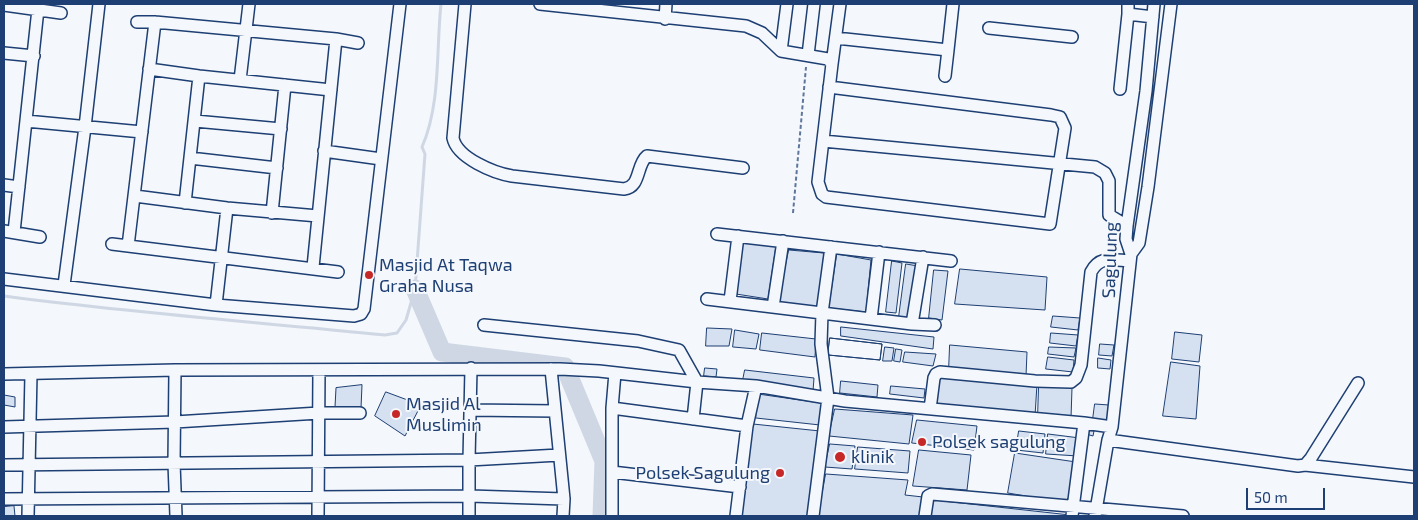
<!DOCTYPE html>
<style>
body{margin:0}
#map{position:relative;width:1418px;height:520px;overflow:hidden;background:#f4f7fb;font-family:"Exo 2",sans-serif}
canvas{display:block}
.frame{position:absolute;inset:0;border:5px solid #1d3f73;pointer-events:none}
.scale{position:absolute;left:1246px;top:488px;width:79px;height:22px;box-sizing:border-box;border:2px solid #1d3f73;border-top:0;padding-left:6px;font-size:15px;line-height:18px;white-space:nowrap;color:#1d3f73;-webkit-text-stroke:4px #f4f7fb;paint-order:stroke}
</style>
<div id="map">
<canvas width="1418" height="520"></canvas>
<div class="frame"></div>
<div class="scale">50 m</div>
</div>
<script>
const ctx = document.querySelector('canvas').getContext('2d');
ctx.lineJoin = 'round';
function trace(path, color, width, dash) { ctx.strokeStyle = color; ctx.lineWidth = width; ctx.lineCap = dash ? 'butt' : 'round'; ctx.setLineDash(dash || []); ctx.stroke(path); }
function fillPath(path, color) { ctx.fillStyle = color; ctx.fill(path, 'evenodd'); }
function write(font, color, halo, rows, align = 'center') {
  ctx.font = font + ' "Exo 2",sans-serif'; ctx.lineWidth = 4; ctx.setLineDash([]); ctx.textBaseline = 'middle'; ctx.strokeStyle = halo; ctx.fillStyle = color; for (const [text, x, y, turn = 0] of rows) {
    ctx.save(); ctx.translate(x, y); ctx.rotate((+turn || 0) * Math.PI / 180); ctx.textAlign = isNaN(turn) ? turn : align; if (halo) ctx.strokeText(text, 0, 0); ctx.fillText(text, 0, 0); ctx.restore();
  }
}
const stream = new Path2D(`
 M4,296C131,313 258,322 385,335L397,333L406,320L415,289L425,154L422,147C441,104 436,50 441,4`);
const river = new Path2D(`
 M415,289L442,352L565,367L604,461L602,516`);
const building = new Path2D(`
 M742,242L776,246L768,299L736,294Z
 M789,250L824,253L818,307L778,302Z
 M837,254L871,260L866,312L829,308Z
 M892,261L902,263L896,313L886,312Z
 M906,264L918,266L911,318L899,317Z
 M960,269L1047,277L1045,310L955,304Z
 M934,270L948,271L942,320L929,318Z
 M1053,316L1080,318L1078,330L1051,327Z
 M841,327L934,337L933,349L841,336Z
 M707,328L732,329L729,346H706Z
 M735,330L759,334L756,349L733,347Z
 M1175,332L1202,335L1199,362L1172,359Z
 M762,333L816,339L815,357L760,350Z
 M1051,333L1078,335L1076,346L1050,343Z
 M830,338L882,344L880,360L828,355Z
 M830,338L882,344L880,360L828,355Z
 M1100,344L1114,345L1112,356L1099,355Z
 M950,345L1027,352L1026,376L949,370Z
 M885,347L894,348L892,361H883Z
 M1049,347L1076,348L1074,357L1048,354Z
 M896,349L902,350L900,362L894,361Z
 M905,352L936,354L933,366L903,362Z
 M1048,357L1074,360L1073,372L1046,369Z
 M1098,358L1111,360L1110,369L1098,368Z
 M1171,362L1200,366L1196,419L1163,416Z
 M705,368L717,369L716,377L704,376Z
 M745,370L814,378L813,391L743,380Z
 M940,375L1037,384L1035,416L936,406Z
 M841,381L878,385L877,397L840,393Z
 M362,385L361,408L335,407L336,388Z
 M1039,385L1072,388L1071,418L1038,416Z
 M891,386L925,389L924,398L890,394Z
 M386,392L421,405L405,436L375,416Z
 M758,394L821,403L820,425L756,418Z
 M4,395L15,397V407L4,405Z
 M1095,404L1109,405L1107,421L1093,419Z
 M835,409L913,415L909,444L829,436Z
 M917,420L977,426L974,450L912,443Z
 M753,424L820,431L809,516H739Z
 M1086,430L1094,431L1093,436L1086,434Z
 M1019,431L1045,434L1043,453L1016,450Z
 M1048,434L1080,438L1078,456L1046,454Z
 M830,444L855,446L852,469L825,467Z
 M858,447L910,451L908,473L855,469Z
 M919,450L971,455L967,490L913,486Z
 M1015,453L1076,462L1071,504L1008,493Z
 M826,474L908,480L905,495L923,497L920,516H818Z
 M934,500L1070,515V516H931Z
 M14,506L15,516H4V507Z`);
const path = new Path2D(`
 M793,213L806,67`);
const minor = new Path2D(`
 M465,4L453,138C457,158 494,173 512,176L624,189C641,187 636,165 647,156L743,168
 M540,4L746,26L762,33L781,51L828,59L832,64L818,182L822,194L826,197L1050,224L1065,128L1060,117L1051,115L829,87
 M1128,4V14L1153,17
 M4,5L61,13
 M665,19L666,4
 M137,22H155L336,39L358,43
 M989,28L1072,37
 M836,38L948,50L953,4
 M781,51L787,4
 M4,53L34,56
 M808,55L814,4
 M832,64L840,4
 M149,69L199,76L331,90
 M945,76L948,50
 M240,80L249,4
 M1120,89L1128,14
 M26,121L142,132
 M195,121L281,129
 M823,141L1095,167L1105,173L1109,181V215L1127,226
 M324,151L381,159
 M190,158L277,168
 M4,185L19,187
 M135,196L227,208L318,216
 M185,203L199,76
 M272,213L285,85
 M4,231L40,237
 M14,232L38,9
 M717,234L951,261
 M112,244L338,272
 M128,246L155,22
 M1131,254L1139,243L1148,187L1171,4
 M313,267L336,39
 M4,279L216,305L354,316L361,314L364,309L400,4
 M64,285L85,127L99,4
 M707,299L912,324L935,325
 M730,301L738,236
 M216,305L227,208
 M773,307L783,241
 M871,319L879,252
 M912,324L923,257
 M484,325L638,341L679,350L697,382L693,419
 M551,369L564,499L563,516
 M175,370L174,463L176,516
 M4,374L175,370L560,369L599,371L697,382L756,386L845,401L1084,423L1112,427
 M612,408L747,426
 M930,409L934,378L936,374L940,372L1035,381L1071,382L1076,378L1081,365L1091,272C1100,255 1113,260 1130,261
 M470,410L555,411
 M4,427L175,422L319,413H360
 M1108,440L1298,466L1305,465L1414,477
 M4,465L469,460L559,455
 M1305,465L1311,458L1358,383
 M612,472L740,487
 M4,499L470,496L564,499
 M28,516L31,374
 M318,516L319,370
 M469,516V460L471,368
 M612,516V408L615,373
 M736,516L747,426L756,386
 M813,516L828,398L821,344L822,313L831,247
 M925,516L928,496L932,494L1183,516
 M1072,516L1084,423
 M1095,516L1108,440L1112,427L1131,254L1126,239L1127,226L1146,91L1154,4`);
const markers = [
 [369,275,5,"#c62828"],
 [396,414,5,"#c62828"],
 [922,442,5,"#c62828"],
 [840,457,6,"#c62828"],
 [780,473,5,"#c62828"]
];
const streetNames = [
 ["Sagulung",1110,260,-88]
];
const poiNames = [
 ["Masjid At Taqwa",379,265],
 ["Graha Nusa",379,286],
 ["Masjid Al",406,404],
 ["Muslimin",406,425],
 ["Polsek sagulung",932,442],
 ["klinik",851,457],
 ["Polsek Sagulung",770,473,"right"]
];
trace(stream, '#cfd7e4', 3);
trace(river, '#cfd7e4', 19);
fillPath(building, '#d5e0f0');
trace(building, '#1d3f73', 1);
trace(minor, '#1d3f73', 14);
trace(path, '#5e769c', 2, [4, 2.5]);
trace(minor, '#f4f7fb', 11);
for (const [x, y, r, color] of markers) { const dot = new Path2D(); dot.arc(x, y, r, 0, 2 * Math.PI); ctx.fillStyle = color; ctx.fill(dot); trace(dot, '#f4f7fb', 2); }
write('18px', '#1d3f73', '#f4f7fb', streetNames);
write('18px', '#1d3f73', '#f4f7fb', poiNames, 'left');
</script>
